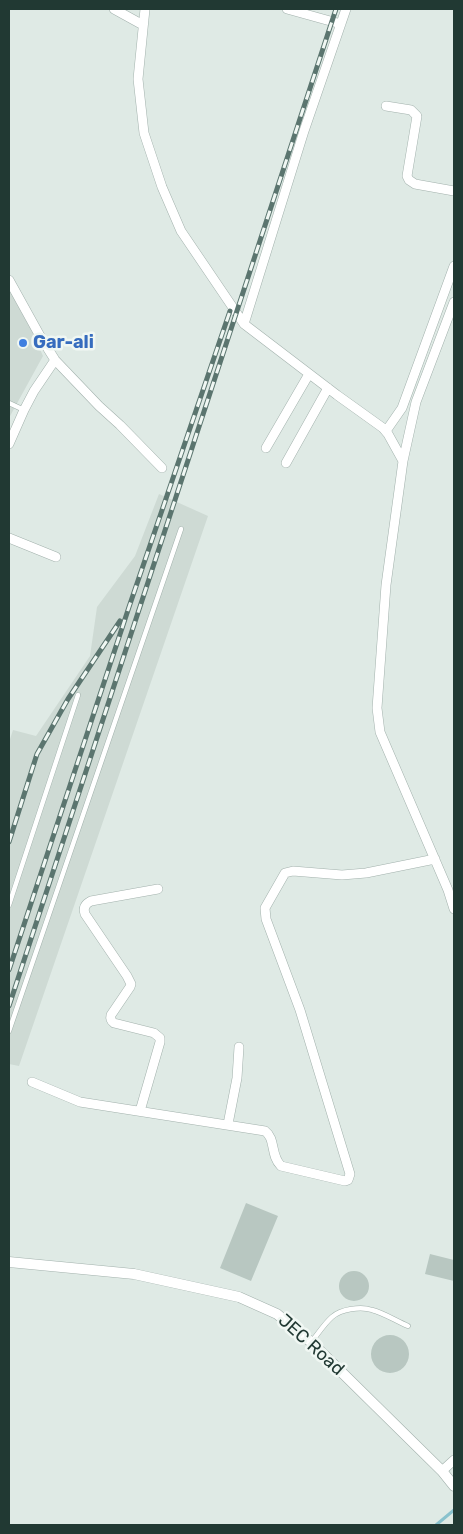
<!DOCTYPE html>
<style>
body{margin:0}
#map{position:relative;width:463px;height:1534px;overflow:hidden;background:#dfeae5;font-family:Rubik,sans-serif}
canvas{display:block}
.frame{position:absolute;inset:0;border:10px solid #213933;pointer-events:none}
</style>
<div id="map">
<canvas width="463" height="1534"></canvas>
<div class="frame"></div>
</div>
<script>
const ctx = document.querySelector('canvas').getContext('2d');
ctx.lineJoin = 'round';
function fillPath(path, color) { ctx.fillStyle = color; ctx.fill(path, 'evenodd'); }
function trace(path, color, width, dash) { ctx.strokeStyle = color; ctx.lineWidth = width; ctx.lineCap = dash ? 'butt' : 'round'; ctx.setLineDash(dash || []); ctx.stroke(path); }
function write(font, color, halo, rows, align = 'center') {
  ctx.font = font + ' Rubik,sans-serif'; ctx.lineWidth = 5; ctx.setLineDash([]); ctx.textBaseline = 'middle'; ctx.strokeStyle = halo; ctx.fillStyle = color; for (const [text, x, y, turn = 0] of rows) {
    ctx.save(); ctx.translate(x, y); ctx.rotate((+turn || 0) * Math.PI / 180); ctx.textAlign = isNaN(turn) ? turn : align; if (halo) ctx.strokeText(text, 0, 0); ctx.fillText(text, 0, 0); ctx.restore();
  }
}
const built = new Path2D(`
 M9,287L31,329L43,356L9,418Z
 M159,494L208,516L19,1066L9,1064V742L13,730L36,736L90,656L97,607L135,556Z`);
const stream = new Path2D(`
 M436,1525L454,1510`);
const building = new Path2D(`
 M246,1203L278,1216L251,1281L220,1268Z
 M430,1254L454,1260V1281L425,1274Z
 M339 1286a15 15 0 1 1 30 0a15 15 0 1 1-30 0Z
 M371 1354a19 19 0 1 1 38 0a19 19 0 1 1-38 0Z`);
const service = new Path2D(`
 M9,403L24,410
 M9,905L78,695
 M9,1031L181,529
 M312,1341C318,1334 324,1324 332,1317C341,1309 361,1306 372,1310C384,1313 396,1321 408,1326`);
const minor = new Path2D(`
 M114,9L143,25
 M145,9L138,79L144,133L162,187L181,231L244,324L337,395L383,428L388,434L403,461
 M287,9L341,24
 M386,106L411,110L417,116L407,176L409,180L415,184L454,191
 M9,280L40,336L55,360L99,406L120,425L162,468
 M454,302L416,402L403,461L386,585L377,708L380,732L448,890L454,909
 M244,324L304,131L346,9
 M386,431L402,408L454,266
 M9,444L24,410L34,391L55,360
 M266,448L309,374
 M286,463L328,388
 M9,538L56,557
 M32,1082L80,1102L265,1131C276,1139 270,1155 281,1166L345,1181L348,1180L350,1174L300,1010L266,919L265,908L285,873L293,871L342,875L366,873L435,859
 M140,1111L160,1042V1038L154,1033L114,1023C111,1021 110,1019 111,1015L130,987L131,984L127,976L85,914C83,908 85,904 91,901L158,889
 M228,1124L237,1078L239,1047
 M442,1471L454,1460`);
const tertiary = new Path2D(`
 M9,1262L134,1274L239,1297L277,1314L311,1342L442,1471L454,1486`);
const rail = new Path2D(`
 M9,842L37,754L68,699L120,621
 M9,970L129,607L230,311
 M9,1006L336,9`);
const markers = [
 [23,343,5,"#3f7fe0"]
];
const shopNames = [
 ["Gar-ali",33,343]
];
const streetNames = [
 ["JEC Road",311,1345,42]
];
fillPath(built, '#cedad4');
trace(stream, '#89c2cd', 3);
fillPath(building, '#b8c7c1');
trace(service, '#a2b1ac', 5.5);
trace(minor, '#a2b1ac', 10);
trace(tertiary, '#a2b1ac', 11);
trace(service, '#fff', 4.5);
trace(minor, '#fff', 9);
trace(tertiary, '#fff', 10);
trace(rail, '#5b756f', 5);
trace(rail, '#f0f7f3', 3, [9]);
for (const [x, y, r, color] of markers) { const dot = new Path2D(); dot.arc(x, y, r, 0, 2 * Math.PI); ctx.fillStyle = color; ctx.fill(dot); trace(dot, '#f0f7f3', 2); }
write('bold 18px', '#366cbe', '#f0f7f3', shopNames, 'left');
write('18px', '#213933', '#f0f7f3', streetNames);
</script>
